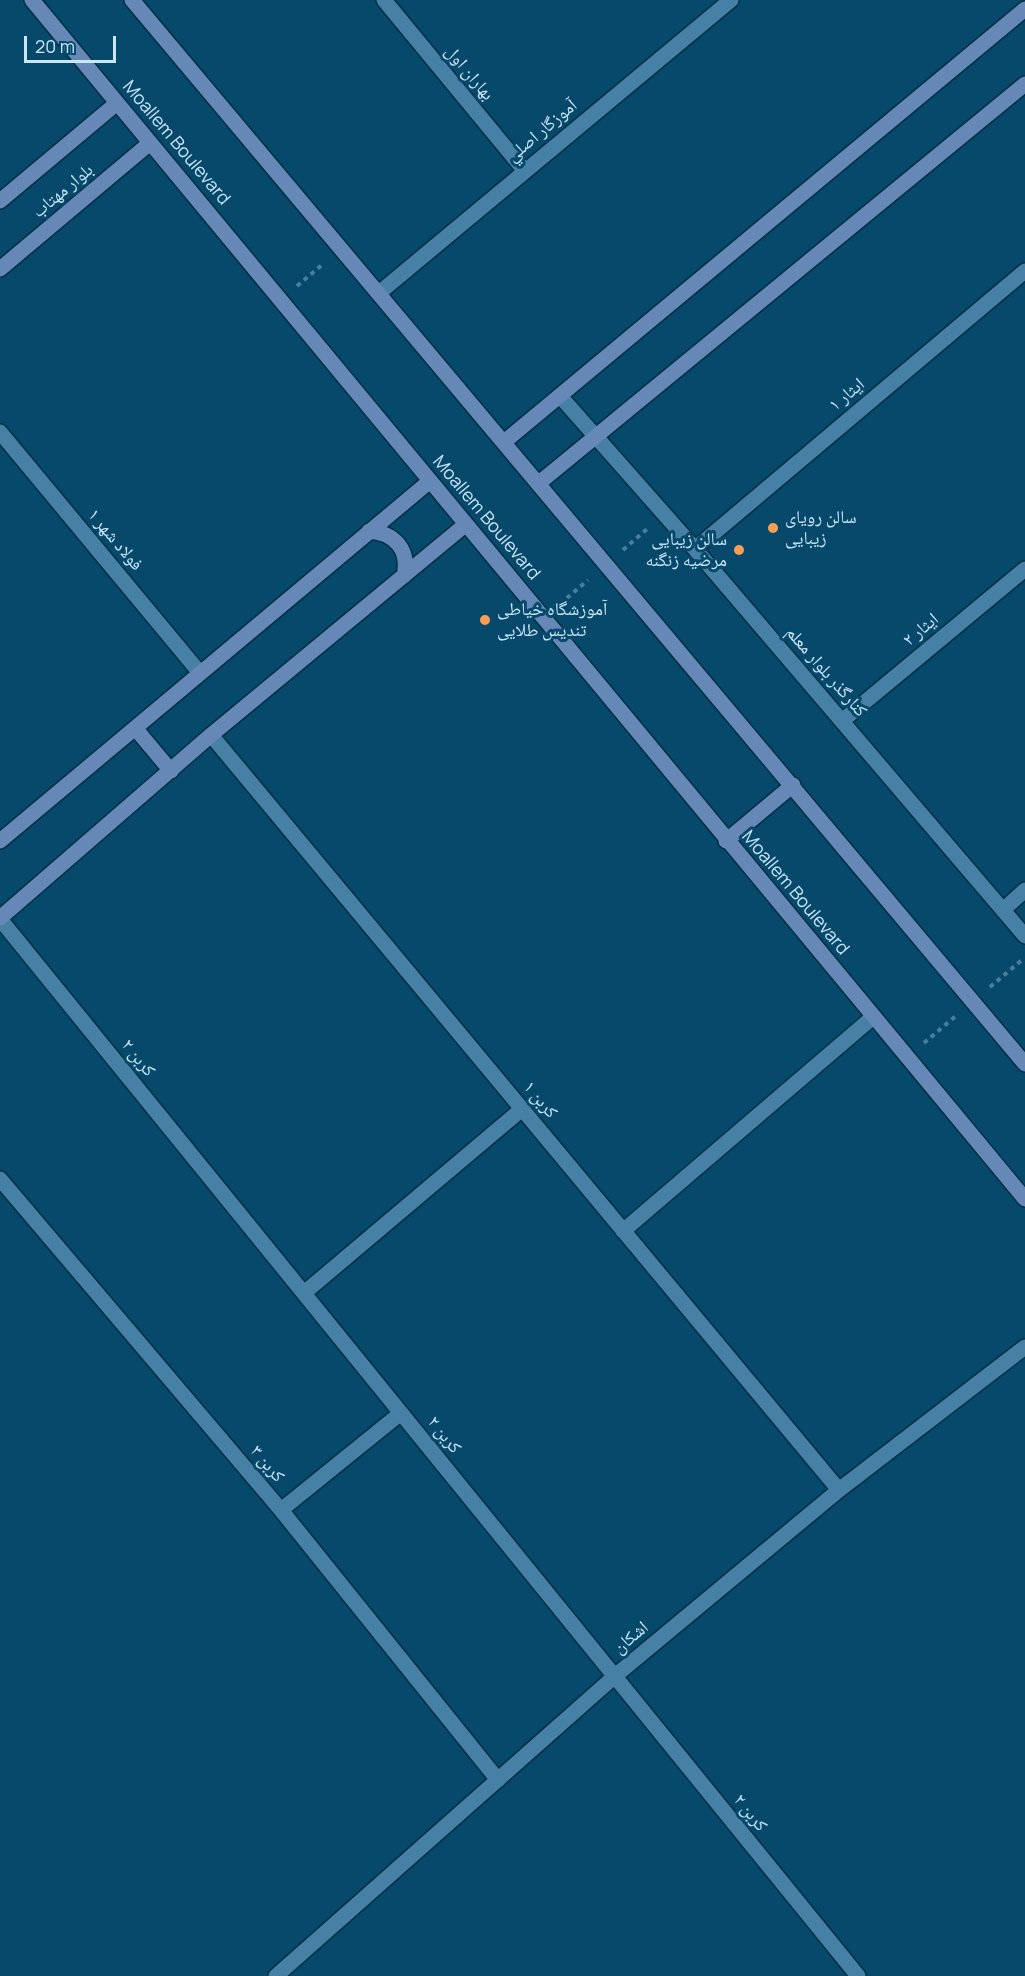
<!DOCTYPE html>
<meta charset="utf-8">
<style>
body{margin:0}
#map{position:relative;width:1025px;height:1976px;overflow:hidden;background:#07496b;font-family:Manrope,sans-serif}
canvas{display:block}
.scale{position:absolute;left:24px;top:36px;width:92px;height:27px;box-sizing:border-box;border:3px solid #c9e6fa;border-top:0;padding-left:8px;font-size:18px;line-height:21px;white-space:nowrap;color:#c9e6fa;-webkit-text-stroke:4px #07496b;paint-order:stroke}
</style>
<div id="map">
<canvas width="1025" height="1976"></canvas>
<div class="scale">20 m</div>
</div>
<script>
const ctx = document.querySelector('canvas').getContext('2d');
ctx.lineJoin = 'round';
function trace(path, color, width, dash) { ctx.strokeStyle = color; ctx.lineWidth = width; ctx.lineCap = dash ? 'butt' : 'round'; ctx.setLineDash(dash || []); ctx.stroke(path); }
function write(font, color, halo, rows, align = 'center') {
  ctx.font = font + ' Manrope,"Noto Naskh Arabic",sans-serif'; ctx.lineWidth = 6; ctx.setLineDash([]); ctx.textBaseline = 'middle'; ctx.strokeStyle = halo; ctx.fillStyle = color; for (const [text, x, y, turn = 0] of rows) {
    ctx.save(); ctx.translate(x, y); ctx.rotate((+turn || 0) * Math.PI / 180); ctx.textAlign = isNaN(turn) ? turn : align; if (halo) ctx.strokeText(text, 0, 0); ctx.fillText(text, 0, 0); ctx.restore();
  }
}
const path = new Path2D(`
 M297,286L323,264
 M623,550L647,529
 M560,604L588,580
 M990,987L1023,959
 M924,1043L957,1015`);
const street = new Path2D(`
 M384,0L525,171
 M379,293L731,0
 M560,396L695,549L1025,936
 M0,432L200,673
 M695,549L1025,271
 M842,721L1025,569
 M211,735L839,1490
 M1003,910L1025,890
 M0,919L858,1976
 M0,1179L281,1510L498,1780
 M623,1231L873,1017
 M304,1293L522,1109
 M281,1510L401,1413
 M276,1976L615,1676L839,1490L1025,1347`);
const secondary = new Path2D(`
 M32,0L1025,1199
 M132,0L1025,1064
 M0,201L117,103
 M0,269L150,143
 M504,442L1025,9
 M539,483L1025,84
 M369,531C395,533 410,550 404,576
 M135,728L171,771
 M0,841L430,481
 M726,841L793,785
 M0,918L211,735L465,525`);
const markers = [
 [773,528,6,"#fb9e51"],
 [739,550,6,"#fb9e51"],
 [485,620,6,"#fb9e51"]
];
const streetNames = [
 ["بهاران اول",469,73,50],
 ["آموزگار اصلي",542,131,-40],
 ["Moallem Boulevard",176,143,50],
 ["بلوار مهتاب",63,191,-40],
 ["ایثار ۱",847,395,-40],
 ["Moallem Boulevard",486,518,50],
 ["فولاد شهر ۱",115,540,50],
 ["ایثار ۲",921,630,-40],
 ["کنارگذر بلوار معلم",826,672,49],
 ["Moallem Boulevard",795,893,50],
 ["کربن ۲",138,1058,51],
 ["کربن ۱",540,1100,50],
 ["کربن ۲",444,1435,51],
 ["کربن ۳",267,1464,50],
 ["اشکان",631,1638,-40],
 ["کربن ۲",750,1813,51]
];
const poiNames = [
 ["سالن رویای",785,518],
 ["زیبایی",785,539],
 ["سالن زیبایی",727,540,"right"],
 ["مرضیه زنگنه",727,561,"right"],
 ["آموزشگاه خیاطی",497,610],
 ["تندیس طلایی",497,631]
];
trace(street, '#002e47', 18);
trace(secondary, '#002e47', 18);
trace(path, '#497e9c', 4, [4.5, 4.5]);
trace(street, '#4780a5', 15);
trace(secondary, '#6688b6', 15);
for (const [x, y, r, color] of markers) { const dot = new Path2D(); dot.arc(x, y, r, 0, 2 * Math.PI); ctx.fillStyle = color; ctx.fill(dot); trace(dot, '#07496b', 2); }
write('18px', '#c9e6fa', '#07496b', streetNames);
write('18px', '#c9e6fa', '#07496b', poiNames, 'left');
</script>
